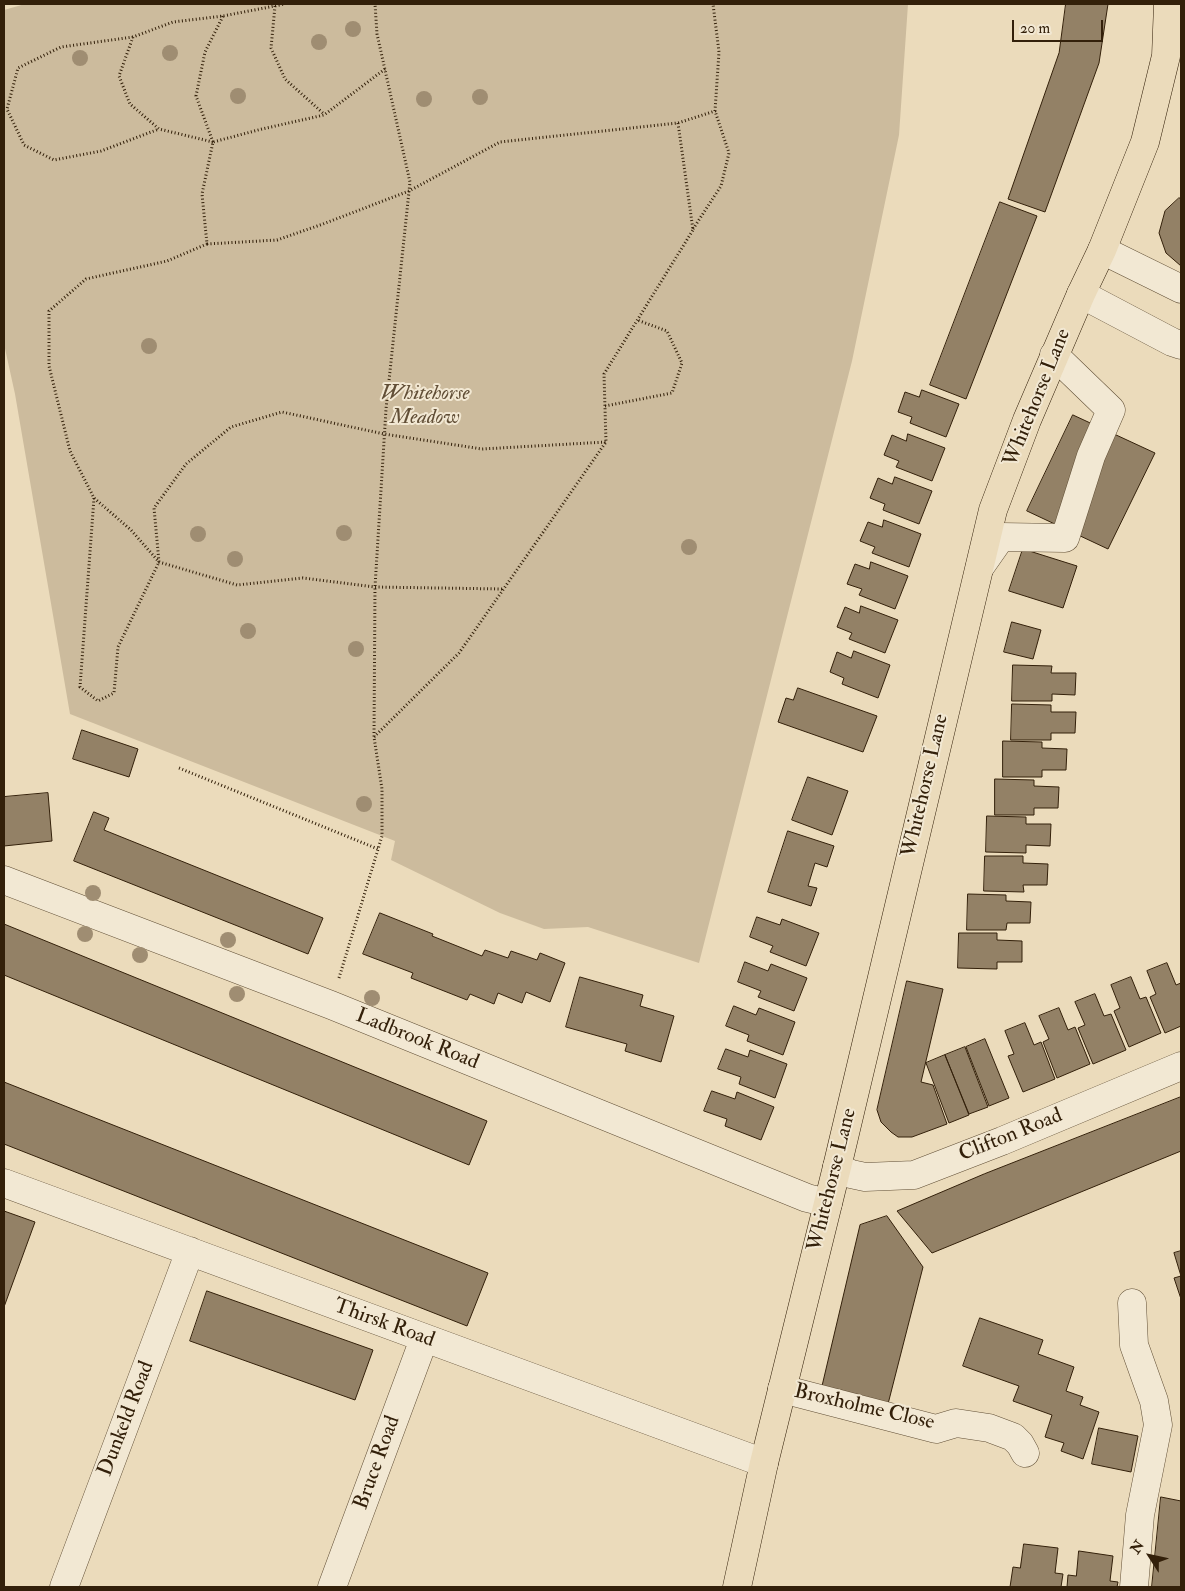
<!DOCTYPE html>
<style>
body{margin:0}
#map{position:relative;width:1185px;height:1591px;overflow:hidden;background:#ebdbbb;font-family:"IM FELL Double Pica",serif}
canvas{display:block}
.frame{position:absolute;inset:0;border:5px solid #33200a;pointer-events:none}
.north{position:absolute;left:1125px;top:1531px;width:50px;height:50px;-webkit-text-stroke:4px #f2e8d3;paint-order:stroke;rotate:305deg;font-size:14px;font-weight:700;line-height:20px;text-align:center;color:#33200a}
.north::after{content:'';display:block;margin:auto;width:18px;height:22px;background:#33200a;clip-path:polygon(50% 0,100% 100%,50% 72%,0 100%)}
.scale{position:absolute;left:1012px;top:20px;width:91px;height:22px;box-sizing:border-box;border:2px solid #33200a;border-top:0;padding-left:6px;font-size:15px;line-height:18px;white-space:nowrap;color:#33200a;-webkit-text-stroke:4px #f2e8d3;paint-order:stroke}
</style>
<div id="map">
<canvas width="1185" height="1591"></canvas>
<div class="frame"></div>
<div class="north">N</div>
<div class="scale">20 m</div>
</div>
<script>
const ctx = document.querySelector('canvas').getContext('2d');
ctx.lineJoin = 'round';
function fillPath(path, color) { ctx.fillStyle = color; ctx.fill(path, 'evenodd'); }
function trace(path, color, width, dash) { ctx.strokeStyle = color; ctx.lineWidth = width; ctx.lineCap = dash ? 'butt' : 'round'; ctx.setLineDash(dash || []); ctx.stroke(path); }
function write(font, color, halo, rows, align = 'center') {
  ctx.font = font + ' "IM FELL Double Pica",serif'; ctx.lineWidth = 4; ctx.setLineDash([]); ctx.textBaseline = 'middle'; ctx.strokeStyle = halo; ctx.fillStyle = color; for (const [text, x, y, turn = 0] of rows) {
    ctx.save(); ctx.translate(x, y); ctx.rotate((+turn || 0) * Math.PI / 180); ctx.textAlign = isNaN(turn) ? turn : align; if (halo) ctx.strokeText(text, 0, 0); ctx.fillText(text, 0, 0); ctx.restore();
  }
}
const green = new Path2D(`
 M25,4H908L899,135L852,361L699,963L588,927L544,929L500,913L391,860L395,841L70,714L15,394L4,344V10Z`);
const building = new Path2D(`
 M1066,4H1108L1099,63L1045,212L1008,199L1059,53Z
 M1179,198H1181V266L1166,253L1159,233L1165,211Z
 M1000,202L1037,216L966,399L930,385Z
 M922,390L959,404L946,437L910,423L912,417L898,412L905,392L919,397Z
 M1073,415L1155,453L1108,549L1027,511Z
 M908,434L945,448L932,481L896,467L899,461L884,455L892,435L906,441Z
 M895,477L932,491L919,524L883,510L885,504L870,498L878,478L892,484Z
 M884,520L921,534L909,567L872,553L875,547L860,541L868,522L882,527Z
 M1023,549L1077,566L1063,608L1009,591Z
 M871,562L908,576L895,609L859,595L862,589L847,584L855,564L869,569Z
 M861,606L898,620L885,653L849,639L852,633L837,627L845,607L859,613Z
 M1012,622L1041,630L1033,659L1004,652Z
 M854,651L890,665L878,698L842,684L844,678L830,672L837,652L851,658Z
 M1013,665L1052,666L1051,673H1076L1075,695L1052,694V701H1012Z
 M798,688L877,716L863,752L778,722L786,698L793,700Z
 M1012,704L1051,705V712H1076L1075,733H1051V740H1011Z
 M82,730L138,749L129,777L73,759Z
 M1003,741L1042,742V748L1067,749L1066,770H1042V777H1003Z
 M808,777L848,791L832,835L792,820Z
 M995,779L1034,780V786L1059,787L1058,808H1034V815H995Z
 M48,793L52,841L4,846V797Z
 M94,812L109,818L104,830L323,918L308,954L74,861Z
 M987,816L1026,817V824H1051L1050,846L1026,845V853L986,852Z
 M788,831L834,846L827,867L815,863L808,886L817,888L811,906L768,892Z
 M985,856H1023V863L1048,864L1047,885H1023L1024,892L984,891Z
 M968,894L1006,895V901L1031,902L1030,923H1007L1006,930H967Z
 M380,913L433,934L432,936L482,956L485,950L508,958L511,951L537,960L540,953L565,963L550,1002L526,992L522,1003L498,993L494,1004L470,994L467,1000L411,978L413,973L363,954Z
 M757,917L780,925L782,919L819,933L806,966L770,952L773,946L750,937Z
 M4,924L487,1121L469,1165L4,975Z
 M959,933H997V940L1022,941V962H997V969L958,968Z
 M745,962L768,971L771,964L807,978L794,1011L758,997L761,991L738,982Z
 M1167,963L1176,985L1181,983V1026L1165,1033L1150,997L1156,994L1147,971Z
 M580,977L643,995L640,1006L674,1016L661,1062L625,1051L627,1044L566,1027Z
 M1131,977L1140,999L1146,997L1161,1033L1129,1047L1114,1011L1120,1008L1111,985Z
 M907,981L943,989L921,1082L933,1085L947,1124L912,1137H898L891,1132L881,1122L877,1110Z
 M1095,994L1104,1016L1111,1014L1126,1050L1093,1064L1078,1028L1085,1025L1075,1002Z
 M734,1006L756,1015L759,1008L795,1022L783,1055L747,1041L749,1035L726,1026Z
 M1059,1008L1068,1030L1075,1027L1090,1064L1057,1078L1043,1042L1049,1039L1039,1016Z
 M1025,1023L1034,1045L1041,1042L1055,1079L1023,1092L1008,1056L1014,1054L1005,1031Z
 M985,1039L1009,1098L989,1106L966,1047Z
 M965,1047L988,1107L969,1114L945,1055Z
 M726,1049L748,1057L750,1050L787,1064L775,1098L739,1084L741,1077L718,1069Z
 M945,1055L969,1115L949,1123L926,1063Z
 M4,1082L488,1273L467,1326L4,1144Z
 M712,1091L735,1099L737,1092L774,1107L761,1140L725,1126L727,1119L704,1111Z
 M1181,1097V1151L932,1253L897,1211L984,1174Z
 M4,1211L35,1222L4,1307Z
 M887,1216L923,1267L888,1404L822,1386L860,1225Z
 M1181,1251V1299L1174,1278L1181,1276L1174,1253Z
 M207,1291L373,1350L355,1400L190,1341Z
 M980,1318L1043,1340L1038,1354L1074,1367L1066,1391L1083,1397L1080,1405L1099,1412L1083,1459L1061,1451L1064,1443L1045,1437L1052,1415L1013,1401L1019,1386L963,1366Z
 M1099,1428L1138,1436L1131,1472L1092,1464Z
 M1161,1497L1181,1501V1587H1152Z
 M1024,1544L1058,1548L1055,1573L1063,1574L1061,1587H1010L1013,1567L1020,1568Z
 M1079,1551L1113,1556L1110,1581L1118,1582L1117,1587H1067L1068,1575L1076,1576Z`);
const path = new Path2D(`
 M275,6L271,48L285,79L324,114
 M133,37L61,47L18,68L7,109L24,145L54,160L101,151L159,129
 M385,69L324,115L262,129L213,142L202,194L207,244L167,261L86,279L49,311V366L70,451L94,498L131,530L159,562L237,585L303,578L375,587L503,589
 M213,142L159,129L130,104L119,76L133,37L173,22L223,16L285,4
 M213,142L196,96L205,52L223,16
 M693,229L721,186L729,153L715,111
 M207,244L277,240L323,224L409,191L500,142L678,123L715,111L719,52L713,4
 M605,406L672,393L682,363L667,331L637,320
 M94,498L80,687L98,701L114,693L118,647L159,562L154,508L186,464L231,427L282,412L384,434L482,449L606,442
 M374,737L459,653L606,442L604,374L693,230L678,123
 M179,768L378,849
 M339,978L382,836V789L374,737L375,587L386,409L410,182L377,34L375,4`);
const minor = new Path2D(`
 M1102,250L1181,289
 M1081,294L1172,342L1181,345
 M980,567L1001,537L1065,538L1091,456L1111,410L1054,355
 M4,880L331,1005L807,1198L828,1203
 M837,1167L851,1174L865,1177L914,1175L1002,1141L1181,1066
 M4,1183L764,1463
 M1132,1303L1134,1345L1154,1401L1158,1425L1140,1515L1134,1587
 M782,1389L936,1429L956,1423L989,1428L1013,1437L1020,1444L1025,1453
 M64,1587L190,1251
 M332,1587L424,1339`);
const major = new Path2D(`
 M737,1587L764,1463L837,1167L993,510L1027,420L1081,294L1102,250L1145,142L1166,56L1168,4`);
const trees = [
 [353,29],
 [319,42],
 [170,53],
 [80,58],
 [238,96],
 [480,97],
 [424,99],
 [149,346],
 [344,533],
 [198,534],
 [689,547],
 [235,559],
 [248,631],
 [356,649],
 [364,804],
 [93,893],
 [85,934],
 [228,940],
 [140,955],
 [237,994],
 [372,998]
];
const parkNames = [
 ["Whitehorse",425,394],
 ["Meadow",425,418]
];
const streetNames = [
 ["Whitehorse Lane",1038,398,-68],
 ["Whitehorse Lane",926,786,-77],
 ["Ladbrook Road",417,1040,22],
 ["Clifton Road",1011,1136,-22],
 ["Whitehorse Lane",833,1180,-76],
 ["Thirsk Road",384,1324,20],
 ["Broxholme Close",864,1408,13],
 ["Dunkeld Road",127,1419,-69],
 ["Bruce Road",378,1463,-70]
];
fillPath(green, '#ccbb9d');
fillPath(building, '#938166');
trace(building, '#33200a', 1);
trace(minor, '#614f36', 29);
trace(major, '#33200a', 29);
trace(path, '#33200a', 3, [1, 2.5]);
trace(minor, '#f2e8d3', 28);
trace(major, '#ebdbbb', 28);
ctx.fillStyle = '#9f8d72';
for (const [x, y] of trees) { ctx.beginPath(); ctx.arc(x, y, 8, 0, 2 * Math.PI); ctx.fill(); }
write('italic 21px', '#614e36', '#f2e8d3', parkNames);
write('21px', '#33200a', '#f2e8d3', streetNames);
</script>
